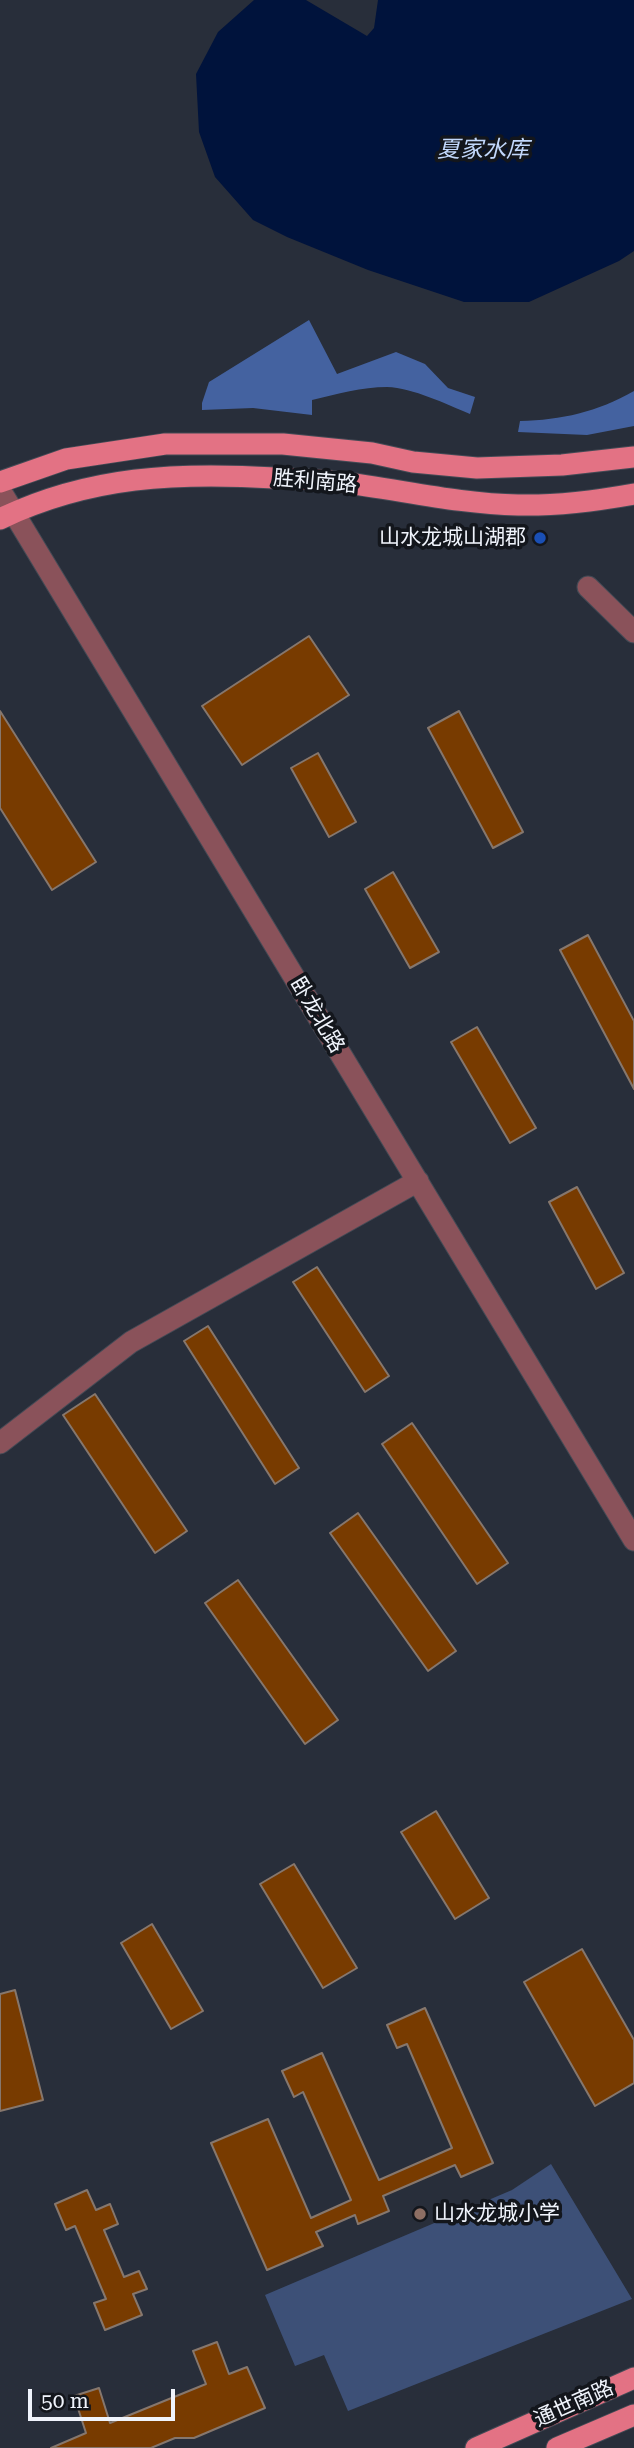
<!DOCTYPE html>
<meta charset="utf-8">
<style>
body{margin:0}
#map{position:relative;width:634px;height:2448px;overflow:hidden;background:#282e3a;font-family:"Roboto Serif",serif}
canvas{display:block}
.scale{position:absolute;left:28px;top:2389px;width:147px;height:32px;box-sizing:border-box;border:4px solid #f0f4fc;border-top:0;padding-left:9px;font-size:21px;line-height:24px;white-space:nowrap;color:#f0f4fc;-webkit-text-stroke:5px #13161c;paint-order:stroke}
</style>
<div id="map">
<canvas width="634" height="2448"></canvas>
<div class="scale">50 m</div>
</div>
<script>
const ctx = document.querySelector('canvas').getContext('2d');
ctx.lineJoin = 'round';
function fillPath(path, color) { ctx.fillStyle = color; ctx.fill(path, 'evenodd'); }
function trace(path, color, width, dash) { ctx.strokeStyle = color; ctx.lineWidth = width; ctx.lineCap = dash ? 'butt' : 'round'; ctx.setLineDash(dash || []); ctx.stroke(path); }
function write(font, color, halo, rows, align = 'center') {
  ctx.font = font + ' "Roboto Serif","Noto Sans SC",serif'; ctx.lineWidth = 7; ctx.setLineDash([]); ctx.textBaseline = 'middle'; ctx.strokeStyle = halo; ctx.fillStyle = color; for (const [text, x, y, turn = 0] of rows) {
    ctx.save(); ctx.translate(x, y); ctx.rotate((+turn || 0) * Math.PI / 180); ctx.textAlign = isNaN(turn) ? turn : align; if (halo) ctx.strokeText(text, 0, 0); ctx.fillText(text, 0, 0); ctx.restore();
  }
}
const green = new Path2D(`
 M551,2164L632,2299L348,2411L324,2355L295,2366L265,2295L512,2190Z`);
const forest = new Path2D(`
 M309,320L337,374L396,352L425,364L448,388L475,397L470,414C446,404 413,388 387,387C362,387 337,394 312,400V415L253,408L202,410V403L209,382Z
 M634,391V426L587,435L518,432L520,421C562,420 597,412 634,391Z`);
const water = new Path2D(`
 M254,0H306L367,36L374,28L378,0H634V251L619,261L529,302H464L368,270L287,237L253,220L215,177L199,132L196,74L218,32Z`);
const building = new Path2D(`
 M309,636L349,695L242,765L202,706Z
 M0,711L96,862L52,890L0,808Z
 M459,711L523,832L493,848L428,728Z
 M318,753L356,822L329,837L291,768Z
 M393,872L439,952L410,968L365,889Z
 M588,935L634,1021V1089L560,950Z
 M477,1027L536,1128L510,1143L451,1042Z
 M577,1187L624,1273L596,1289L549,1202Z
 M317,1267L389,1376L365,1392L293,1282Z
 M208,1326L299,1468L275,1484L184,1341Z
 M95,1394L187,1531L155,1553L63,1415Z
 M412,1423L508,1563L477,1584L382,1444Z
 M358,1513L456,1651L428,1671L330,1533Z
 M238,1580L338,1720L305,1744L205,1603Z
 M436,1811L489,1898L455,1919L401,1832Z
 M294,1864L357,1968L323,1988L260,1884Z
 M152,1924L203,2011L171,2029L121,1943Z
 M582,1949L634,2040V2083L595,2106L524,1982Z
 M15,1990L43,2100L0,2111V1994Z
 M425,2008L493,2163L461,2177L455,2165L383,2196L389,2211L358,2224L355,2215L316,2232L323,2246L267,2270L211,2143L268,2119L311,2218L351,2200L303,2092L294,2097L282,2071L322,2053L379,2180L452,2148L407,2044L397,2048L387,2025Z
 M87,2190L96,2210L110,2204L118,2224L104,2230L124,2277L139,2271L147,2289L133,2294L142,2315L105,2330L94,2303L106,2299L75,2226L66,2230L55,2204Z
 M217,2342L229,2374L247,2367L265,2408L194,2438H175L151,2448H51L86,2433L74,2396L99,2388L110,2423L206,2384L193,2351Z`);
const minor = new Path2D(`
 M0,490L634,1540
 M588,587L634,632
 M0,1443L131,1342L418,1181`);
const major = new Path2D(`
 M0,482L66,459L165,444H283L372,453L413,462L477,468L562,465L634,457
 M0,519C89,476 178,472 275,478C296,479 318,479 339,482C398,489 458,504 518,505C557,506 595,501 634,494
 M476,2448L634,2378
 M557,2448L634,2415`);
const markers = [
 [540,538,7,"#1a4fb4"],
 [420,2214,7,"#8d6e63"]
];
const streetNames = [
 ["胜利南路",315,482,5],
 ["卧龙北路",317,1015,59],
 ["通世南路",574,2404,-24]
];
const poiNames = [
 ["山水龙城山湖郡",526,538],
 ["山水龙城小学",434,2214,"left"]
];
const waterNames = [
 ["夏家水库",483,150]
];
fillPath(green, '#3d5077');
fillPath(forest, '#4462a0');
fillPath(water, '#00133c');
fillPath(building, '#783b00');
trace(building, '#86776d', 2);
trace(minor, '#444a55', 23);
trace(major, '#444a55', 23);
trace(minor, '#8a525a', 21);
trace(major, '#e37284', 21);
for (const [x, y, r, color] of markers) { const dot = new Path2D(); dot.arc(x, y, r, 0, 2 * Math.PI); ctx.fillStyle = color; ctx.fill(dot); trace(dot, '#13161c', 2.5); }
write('21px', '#f0f4fc', '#13161c', streetNames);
write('21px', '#f0f4fc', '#13161c', poiNames, 'right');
write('italic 23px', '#c2d8fb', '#13161c', waterNames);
</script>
